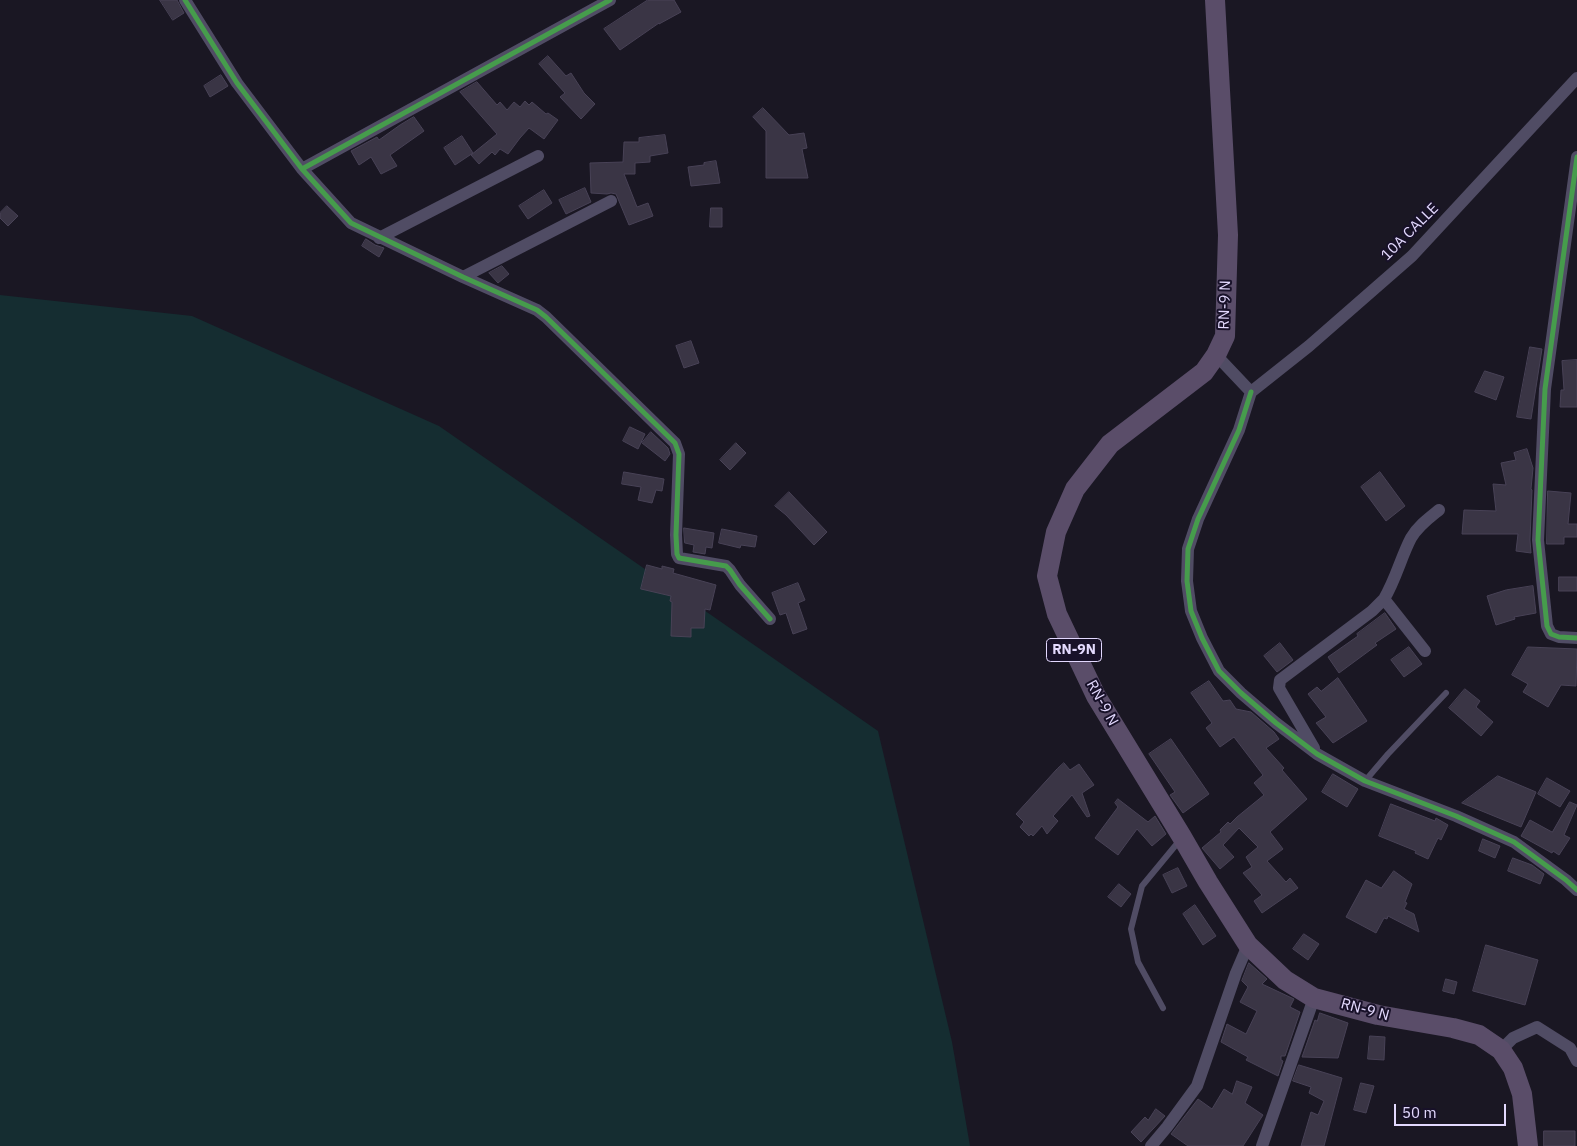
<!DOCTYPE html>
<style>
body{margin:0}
#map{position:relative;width:1577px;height:1146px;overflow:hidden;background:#1a1723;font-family:"IBM Plex Sans",sans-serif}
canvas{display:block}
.scale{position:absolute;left:1394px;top:1104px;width:112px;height:22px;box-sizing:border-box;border:2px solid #e3d9fe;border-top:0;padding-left:6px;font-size:15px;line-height:18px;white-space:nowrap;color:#e3d9fe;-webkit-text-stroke:4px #181129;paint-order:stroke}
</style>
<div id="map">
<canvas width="1577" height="1146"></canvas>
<div class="scale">50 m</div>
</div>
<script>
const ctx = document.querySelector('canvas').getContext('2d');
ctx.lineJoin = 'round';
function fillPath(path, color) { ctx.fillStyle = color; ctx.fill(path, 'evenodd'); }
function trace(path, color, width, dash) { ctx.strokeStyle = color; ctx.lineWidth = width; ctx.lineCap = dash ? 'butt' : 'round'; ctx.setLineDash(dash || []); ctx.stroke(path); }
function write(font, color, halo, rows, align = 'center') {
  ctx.font = font + ' "IBM Plex Sans",sans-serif'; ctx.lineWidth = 4; ctx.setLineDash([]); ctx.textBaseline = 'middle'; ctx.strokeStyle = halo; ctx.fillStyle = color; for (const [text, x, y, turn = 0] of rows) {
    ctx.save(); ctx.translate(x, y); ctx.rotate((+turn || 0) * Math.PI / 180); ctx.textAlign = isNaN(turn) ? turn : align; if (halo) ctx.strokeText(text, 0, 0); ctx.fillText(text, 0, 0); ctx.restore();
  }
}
const green = new Path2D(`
 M0,295L192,316L439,426L878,731L952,1042L970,1146H0Z`);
const building = new Path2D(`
 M160,0H177L184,13L173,20Z
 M648,0H674L681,12L659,24V23L620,50L604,29Z
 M548,56L566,76L571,73L584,93L595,104L581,119L560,97L565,93L539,64Z
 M221,75L228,86L210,97L204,86Z
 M477,82L497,105L500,102L507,110L514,102L520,107L525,101L529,105L532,102L546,114L548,113L558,120L544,139L529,128L520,138L508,154L500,149L495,155L492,152L479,164L471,155L497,134L460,92Z
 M763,108L789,135L804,133L807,148L802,149L808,178H766V131L753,117Z
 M414,117L424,131L390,155L397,166L381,174L371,157L359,165L351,151L377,137L379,140L400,125Z
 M665,135L668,153L650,156V162L635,163V174H624L637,207L648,203L653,216L629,225L616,194L611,193L607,194L591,193L590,163L623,162L624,142H639V138Z
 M462,136L473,153L455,165L444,148Z
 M716,161L720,183L691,186L688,167L704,165V163Z
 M585,188L591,202L566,214L559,200Z
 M544,190L552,203L528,219L519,206Z
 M7,206L18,216L8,226L0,218V213Z
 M711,208H722V227H710Z
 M366,239L375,245L384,248L379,257L362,246Z
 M502,266L509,274L498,283L489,273Z
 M691,341L699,363L684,368L676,346Z
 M1530,347L1542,349L1531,419L1517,417Z
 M1577,360V407H1560L1561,390H1564L1562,361Z
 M1485,371L1504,377L1496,400L1475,392Z
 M630,427L645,434L638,449L623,441Z
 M651,432L668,448L670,454L665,461L642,443Z
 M736,443L746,453L730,470L720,460Z
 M1527,449L1533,468L1531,489L1532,490L1530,540L1531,553L1516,551L1518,534H1462L1464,510L1496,511L1493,484L1506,485L1501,463L1516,460L1514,453Z
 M624,472L664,479L662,491L656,490L652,503L638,500L641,487L622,484Z
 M1380,472L1405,506L1386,521L1361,487Z
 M1548,491L1571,493L1568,524H1577V537H1564V544H1547Z
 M789,492L827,532L814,545L786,515L775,506Z
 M684,528L714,533L712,548L706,547L705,554L693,552L694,545L685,543Z
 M722,529L757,536L755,547L741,545L740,548L719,543Z
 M647,565L662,569V566L674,569L673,573L716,585L710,610L705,609L704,628H691V637L671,636L672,602L670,601L671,596L641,589Z
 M1559,577H1577V591H1559Z
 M798,583L805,600L798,603L807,629L793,634L786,613L780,615L772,593Z
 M1533,586L1536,613L1514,617L1515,619L1496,625L1487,596L1506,590Z
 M1385,613L1396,629L1375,643L1377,645L1339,673L1328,657L1358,636L1357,634Z
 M1280,643L1293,660L1277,672L1264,656Z
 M1409,647L1422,664L1404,677L1391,660Z
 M1528,647L1577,649L1576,686L1561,685L1548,707L1523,692L1528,684L1512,675Z
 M1338,678L1367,721L1333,743L1316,723L1326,717L1308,694L1317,687L1321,691Z
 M1209,681L1223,701L1230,700L1236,709L1251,712L1274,732L1279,739L1266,748L1284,768L1282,770L1307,799L1270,832L1283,849L1267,861L1286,882L1290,878L1298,888L1262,913L1254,901L1262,895L1243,873L1252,867L1246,857L1258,847L1239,828L1223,845L1234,857L1220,869L1202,848L1221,832L1220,830L1228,822L1230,824L1237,817L1264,795L1254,783L1263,775L1234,737L1220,747L1206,728L1212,723L1191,693Z
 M1465,689L1480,701L1476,707L1493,722L1481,736L1449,708Z
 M1171,739L1209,794L1183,813L1170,795L1175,792L1149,754Z
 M1064,763L1070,770L1079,764L1094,785L1082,793L1090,816L1087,817L1072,795L1053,816L1058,821L1047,834L1042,826L1033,836L1031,834L1029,836L1020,827L1024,822L1016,814L1057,769Z
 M1333,774L1358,789L1347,807L1322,792Z
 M1498,776L1536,792L1521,827L1462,803Z
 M1547,778L1570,791L1560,807L1538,794Z
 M1118,799L1148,822L1155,816L1166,834L1152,846L1137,829L1118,855L1095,838L1118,807L1115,803Z
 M1570,802L1577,805L1564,835L1570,838L1559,855L1553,851L1552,853L1521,836L1530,820L1552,832Z
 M1391,804L1435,821L1436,818L1448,825L1441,840L1438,838L1428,859L1415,853L1416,851L1379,836Z
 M1483,839L1500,846L1495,858L1479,851Z
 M1513,858L1532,865L1544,874L1540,884L1508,871Z
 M1178,868L1187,886L1172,893L1163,875Z
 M1394,871L1412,884L1405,902L1407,903L1404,909L1414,914L1419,932L1388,916L1387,919L1384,918L1376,933L1346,917L1366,880L1381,888Z
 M1119,884L1131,894L1121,907L1108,897Z
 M1195,905L1216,936L1203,945L1183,914Z
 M1304,934L1319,944L1308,960L1293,949Z
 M1486,945L1538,960L1525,1005L1473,991Z
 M1249,963L1267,979L1262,984L1294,999L1290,1007L1300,1012L1285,1056H1281V1060L1283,1061L1278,1076L1246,1060L1248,1057L1221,1042L1227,1024L1246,1034L1257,1011L1240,1002L1248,987L1242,981Z
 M1446,979L1457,982L1454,994L1443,991Z
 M1320,1013L1348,1023L1338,1058L1302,1057L1315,1020L1317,1021Z
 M1370,1036L1385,1037L1384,1060L1368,1059Z
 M1299,1065L1342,1078L1324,1146H1301L1311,1112L1318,1115L1324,1101L1309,1093L1311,1087L1293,1081Z
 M1237,1081L1252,1087L1245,1103L1263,1115L1243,1146H1188L1171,1134L1198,1099L1212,1109L1224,1089L1232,1094Z
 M1361,1083L1374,1086L1366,1113L1354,1110Z
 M1156,1109L1165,1116L1141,1142L1131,1132L1145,1117L1148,1120Z
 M1544,1131H1575V1146H1544Z`);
const service = new Path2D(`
 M1365,781L1388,754L1446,693
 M1163,1008L1138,962L1131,929L1142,886L1180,840`);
const minor = new Path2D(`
 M185,0L237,83L302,169L351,223L463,277L537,310L546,317L675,443L679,454L676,535L677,554L679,558L726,566L730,570L740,585L770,619
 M1577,157L1545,389L1538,540L1547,626L1551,634L1559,637L1577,638
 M302,169L610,0
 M379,238L538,156
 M463,277L611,201
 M1216,355L1251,392
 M1251,392L1239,430L1198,519L1188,549L1187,581L1191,611L1202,638L1219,671L1241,693L1276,723L1317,754L1365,781L1456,816L1514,842L1566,880L1577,890
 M1251,392L1309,346L1412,256L1577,78
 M1425,651L1384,599C1396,579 1401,557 1411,538C1418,526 1429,518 1439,510
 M1314,748L1279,688L1280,680L1372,611L1384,599
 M1501,1050L1513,1038L1537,1027L1570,1048L1577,1061
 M1151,1146L1167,1127L1197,1086L1236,973L1248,945
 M1262,1146L1314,998`);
const primary = new Path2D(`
 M1215,0L1228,235L1225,336L1216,355L1204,372L1110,444L1075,489L1056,532L1047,576L1057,614L1096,696L1182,837L1208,882L1248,945L1285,980L1314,998L1378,1015L1453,1028L1479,1035L1501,1050L1513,1068L1522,1094L1528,1146`);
const cycleway = new Path2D(`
 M185,0L237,83L302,169L351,223L463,277L537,310L546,317L675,443L679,454L676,535L677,554L679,558L726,566L730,570L740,585L770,619
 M1577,157L1545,389L1538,540L1547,626L1551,634L1559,637L1577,638
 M302,169L610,0
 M1251,392L1239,430L1198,519L1188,549L1187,581L1191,611L1202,638L1219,671L1241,693L1276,723L1317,754L1365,781L1456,816L1514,842L1566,880L1577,890`);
const shields = [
 [1074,650,55]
];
const shieldNames = [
 ["RN-9N",1074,650]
];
const streetNames = [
 ["10A CALLE",1410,232,-45],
 ["RN-9 N",1225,305,-88],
 ["RN-9 N",1102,703,61],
 ["RN-9 N",1365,1010,15]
];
fillPath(green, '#152d31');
fillPath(building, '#3a3545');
trace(building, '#484256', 1);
trace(service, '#504c64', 6);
trace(minor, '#504c64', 12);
trace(primary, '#5a4d69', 20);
trace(cycleway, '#469c4c', 5);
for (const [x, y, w] of shields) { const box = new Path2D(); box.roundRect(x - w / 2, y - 11.5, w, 23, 4); ctx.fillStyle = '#181129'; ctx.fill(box); trace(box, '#e3d9fe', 1); }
write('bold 14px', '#e3d9fe', null, shieldNames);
write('15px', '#e3d9fe', '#181129', streetNames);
</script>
